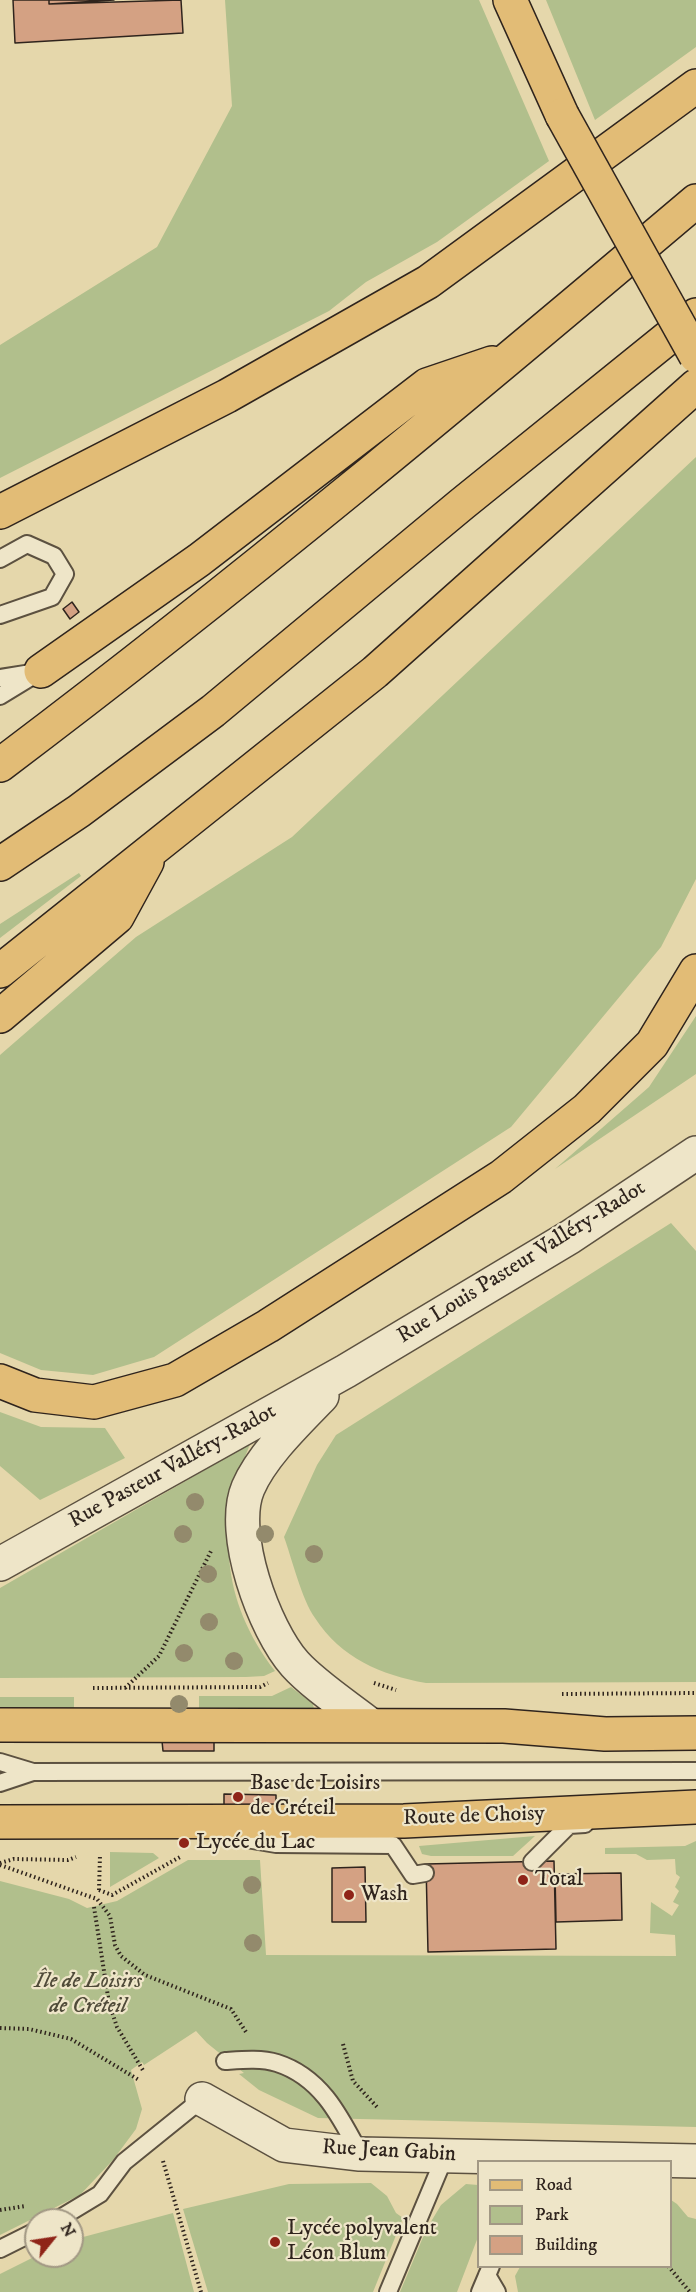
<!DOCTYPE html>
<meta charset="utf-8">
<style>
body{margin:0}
#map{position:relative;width:696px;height:2292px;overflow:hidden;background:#e5d7ab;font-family:"IM FELL DW Pica",serif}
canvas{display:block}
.legend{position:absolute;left:477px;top:2160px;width:195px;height:108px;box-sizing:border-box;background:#eee5c8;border:2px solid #a29884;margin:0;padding:8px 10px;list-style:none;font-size:18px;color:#2f241d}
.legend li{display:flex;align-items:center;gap:12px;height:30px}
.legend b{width:30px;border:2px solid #a29884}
.north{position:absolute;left:24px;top:2208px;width:60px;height:60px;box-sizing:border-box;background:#eee5c8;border:2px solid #a29884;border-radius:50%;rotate:60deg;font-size:16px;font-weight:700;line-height:24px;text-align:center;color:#2f241d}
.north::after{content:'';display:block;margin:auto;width:21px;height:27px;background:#8f2418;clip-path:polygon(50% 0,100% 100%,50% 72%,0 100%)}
</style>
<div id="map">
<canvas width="696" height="2292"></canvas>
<ul class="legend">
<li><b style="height:8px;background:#e2bc76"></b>Road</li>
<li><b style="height:16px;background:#b1bf8c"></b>Park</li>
<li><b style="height:16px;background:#d4a183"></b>Building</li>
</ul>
<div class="north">N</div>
</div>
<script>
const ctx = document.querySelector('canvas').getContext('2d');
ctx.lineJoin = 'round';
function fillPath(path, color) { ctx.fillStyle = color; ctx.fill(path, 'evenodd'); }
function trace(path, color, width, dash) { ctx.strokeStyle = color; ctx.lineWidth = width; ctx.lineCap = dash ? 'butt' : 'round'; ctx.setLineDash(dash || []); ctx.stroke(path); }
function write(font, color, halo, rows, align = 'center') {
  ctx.font = font + ' "IM FELL DW Pica",serif'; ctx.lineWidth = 4.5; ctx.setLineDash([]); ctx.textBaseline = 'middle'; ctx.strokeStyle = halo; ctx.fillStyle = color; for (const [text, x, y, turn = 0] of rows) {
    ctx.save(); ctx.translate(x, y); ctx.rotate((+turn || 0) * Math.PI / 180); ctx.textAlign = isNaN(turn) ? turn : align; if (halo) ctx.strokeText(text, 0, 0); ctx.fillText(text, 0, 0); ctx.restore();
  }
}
const green = new Path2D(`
 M225,0H479L549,161L437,242L366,282L329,311L0,478V345L157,247L232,106Z
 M546,0H696V47L595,120Z
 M696,457V879L661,947L511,1127L154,1357L93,1375L41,1370L0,1353V1055L136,937L292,837Z
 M79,873L81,876L0,938V924Z
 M696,1016V1074L555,1169L649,1087Z
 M671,1223L696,1251V1682L426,1683C381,1675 341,1658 315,1618C302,1600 292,1559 284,1537L317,1465L336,1435Z
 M0,1412L41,1427L105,1428L125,1458L40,1500L0,1466Z
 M250,1444C217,1526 220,1599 275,1671L264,1676L246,1677L0,1678V1588Z
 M291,1687L313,1704L314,1709H199V1696H272Z
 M0,1697H74V1710H0Z
 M535,1836L513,1856H431L422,1854L419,1846Z
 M696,1841V2127L318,2118L259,2090L239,2074L244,2073L207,2043L196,2031L144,2065L142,2062L131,2070L142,2109L136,2129L113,2160L80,2195L0,2235V1881L69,1899L87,1908L117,1901L188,1860H260L266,1955L676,1956L675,1935L650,1933L651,1902L672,1916L679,1905L673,1902L679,1891L675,1887L680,1877L676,1874L675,1859L647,1860L636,1854H605V1848L685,1846Z
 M110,1852L153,1853L159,1858L110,1887Z
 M371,2183L387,2196L396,2213L403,2218L373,2292H208L183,2209L289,2184Z
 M466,2184L478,2185V2237L457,2292H400L426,2230L441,2205Z
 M671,2200L677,2204L688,2217L696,2219V2292H518L515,2276L520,2267L670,2266Z
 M173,2213L194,2292H0V2274L36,2256H72V2240Z`);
const building = new Path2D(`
 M13,0H49V4L181,0L183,33L15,43Z
 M49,0H114L49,4Z
 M72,602L79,612L70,619L63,609Z
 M162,1741L214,1742V1751H163Z
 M224,1794L276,1795V1805H224Z
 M554,1861L556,1949L428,1952L426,1864Z
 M365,1867L366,1922H332V1868Z
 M621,1873L622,1920L556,1922L555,1874Z`);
const path = new Path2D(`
 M374,1683L396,1690
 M93,1688L260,1687L268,1683
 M125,1688L159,1656L212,1549
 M562,1694L696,1693
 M0,1863L14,1859L68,1860L76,1857
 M0,1865L97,1899L110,1916L115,1945L121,1956L145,1975L231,2009L246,2032
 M99,1890L112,1895L180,1857
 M99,1890L100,1855
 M94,1907L109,2003L117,2027L144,2072
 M0,2028L29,2029L71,2039L139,2080
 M343,2044L353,2081L377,2107
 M163,2161L201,2292
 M0,2210L26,2206
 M668,2266L690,2292`);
const lane = new Path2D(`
 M0,559L27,544L54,556L65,574L52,597L0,615
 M0,678L31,673
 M0,696L41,671
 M0,1762L33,1772L696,1771
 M0,1783L33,1772
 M219,1832L223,1835L276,1844L393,1845
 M393,1845L413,1875L425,1873
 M532,1862L569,1825L585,1824
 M225,2061C241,2060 261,2058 277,2063C321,2077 340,2116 360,2154
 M57,2220L100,2194L124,2162L202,2099
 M0,2249L36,2231
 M487,2275L497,2292
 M388,2292L445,2156
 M480,2292L491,2266`);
const street = new Path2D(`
 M322,1396C298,1421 262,1455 248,1488C229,1533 264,1629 295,1664C314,1685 346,1706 369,1724
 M0,1564L346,1371L570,1237L696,1153
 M202,2099L284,2145L360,2154L696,2161`);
const primary = new Path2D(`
 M0,1725L504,1726L605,1734L696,1733
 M0,1822L404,1821L696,1807`);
const highway = new Path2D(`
 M510,0L562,115
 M0,512L227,396L428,282L696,86
 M41,671L199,560L427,385L492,363
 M0,765C239,585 468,394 696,201
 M0,864L79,811L213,711L462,504L696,315
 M0,971L375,672L696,386
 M0,1016L117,917L147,862
 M0,1381L35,1395L94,1402L175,1380L268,1326L501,1177L587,1109L652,1044L696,971`);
const highwayBridge = new Path2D(`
 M562,115L696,356`);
const trees = [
 [195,1502],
 [183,1534],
 [265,1534],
 [314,1554],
 [208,1574],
 [209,1622],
 [184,1653],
 [234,1661],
 [179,1704],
 [252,1885],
 [253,1943]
];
const markers = [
 [238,1797,6,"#8f2418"],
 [184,1843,6,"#8f2418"],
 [523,1880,6,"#8f2418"],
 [349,1895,6,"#8f2418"],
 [275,2242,6,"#8f2418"]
];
const streetNames = [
 ["Rue Louis Pasteur Valléry-Radot",522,1263,-32],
 ["Rue Pasteur Valléry-Radot",173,1467,-29],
 ["Route de Choisy",474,1817,-2],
 ["Rue Jean Gabin",389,2152,3]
];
const poiNames = [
 ["Base de Loisirs",250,1784],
 ["de Créteil",250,1809],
 ["Lycée du Lac",196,1843],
 ["Total",535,1880],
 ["Wash",361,1895],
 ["Lycée polyvalent",287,2229],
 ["Léon Blum",287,2254]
];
const parkNames = [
 ["Île de Loisirs",88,1982],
 ["de Créteil",88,2007]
];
fillPath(green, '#b1bf8c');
fillPath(building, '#d4a183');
trace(building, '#2f241d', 1.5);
trace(lane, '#5c5140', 20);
trace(street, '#5c5140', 36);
trace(primary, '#2f241d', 36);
trace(highway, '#2f241d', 36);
trace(path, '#2f241d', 4, [1.5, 3]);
trace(lane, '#eee5c8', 16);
trace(street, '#eee5c8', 33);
trace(primary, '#e2bc76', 33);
trace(highway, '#e2bc76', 33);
trace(highwayBridge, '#2f241d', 36, []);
trace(highwayBridge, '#e2bc76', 33);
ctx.fillStyle = '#938a6c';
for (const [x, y] of trees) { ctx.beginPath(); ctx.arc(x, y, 9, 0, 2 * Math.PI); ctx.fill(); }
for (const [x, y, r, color] of markers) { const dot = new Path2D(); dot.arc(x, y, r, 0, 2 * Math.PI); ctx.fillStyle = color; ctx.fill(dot); trace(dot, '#eee5c8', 2); }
write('22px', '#2f241d', '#eee5c8', streetNames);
write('22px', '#2f241d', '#eee5c8', poiNames, 'left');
write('italic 22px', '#504b39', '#eee5c8', parkNames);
</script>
